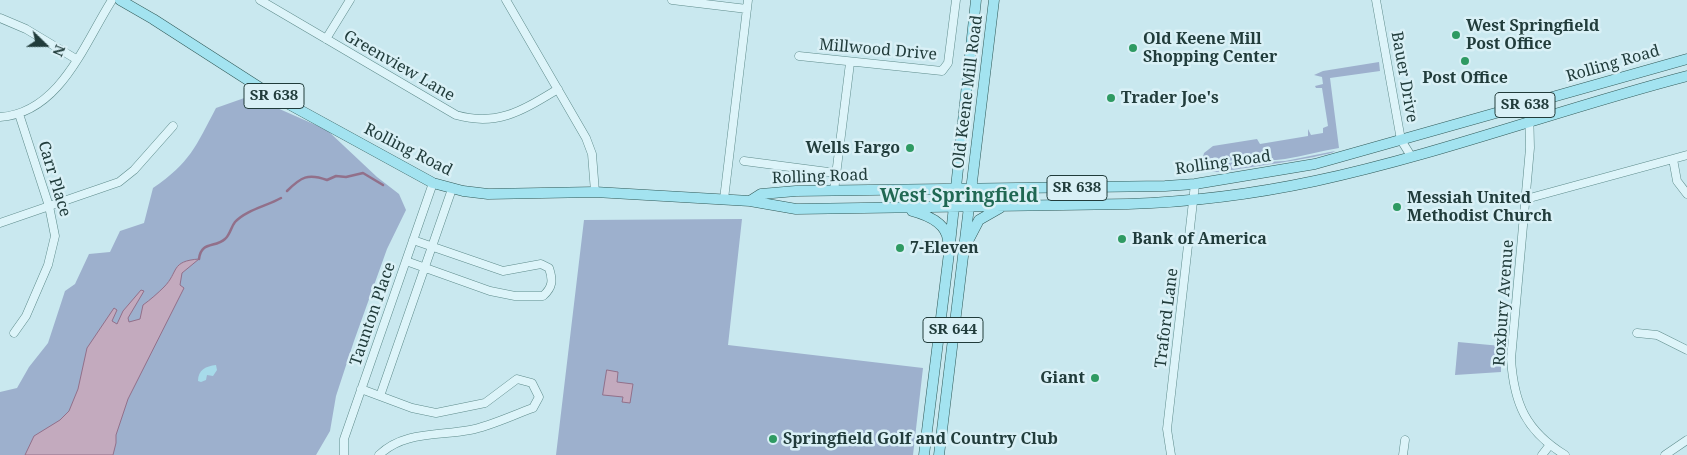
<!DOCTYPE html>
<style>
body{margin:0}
#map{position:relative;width:1687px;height:455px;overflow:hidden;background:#c9e8ef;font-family:"Noto Serif",serif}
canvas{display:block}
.north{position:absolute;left:20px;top:20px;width:50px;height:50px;-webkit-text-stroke:4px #d9f0f6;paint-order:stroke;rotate:112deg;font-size:14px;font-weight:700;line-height:20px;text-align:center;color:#213c3b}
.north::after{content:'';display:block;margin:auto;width:18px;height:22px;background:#213c3b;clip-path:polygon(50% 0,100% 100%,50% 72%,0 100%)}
</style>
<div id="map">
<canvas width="1687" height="455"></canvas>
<div class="north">N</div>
</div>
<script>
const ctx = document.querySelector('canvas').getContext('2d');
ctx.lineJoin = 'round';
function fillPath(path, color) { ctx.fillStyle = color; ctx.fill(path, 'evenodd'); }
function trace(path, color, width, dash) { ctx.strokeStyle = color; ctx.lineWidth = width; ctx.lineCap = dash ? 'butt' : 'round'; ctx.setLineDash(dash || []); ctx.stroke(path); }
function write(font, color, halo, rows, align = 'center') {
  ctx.font = font + ' "Noto Serif",serif'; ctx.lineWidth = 5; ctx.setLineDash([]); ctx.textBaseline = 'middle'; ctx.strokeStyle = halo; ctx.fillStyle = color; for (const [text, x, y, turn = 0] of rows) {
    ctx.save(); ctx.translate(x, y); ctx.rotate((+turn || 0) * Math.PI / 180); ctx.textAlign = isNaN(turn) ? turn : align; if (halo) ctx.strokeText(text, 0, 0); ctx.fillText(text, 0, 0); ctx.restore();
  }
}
const green = new Path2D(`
 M1379,62L1380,71L1330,78L1339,148C1321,151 1303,156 1285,159C1259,163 1230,154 1206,168L1202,161L1204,153L1213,146L1257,139L1260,144L1308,136V129L1311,135L1323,133V128L1328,126L1322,88H1316L1315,86L1323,84L1322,77L1314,75L1323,71Z
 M250,96L327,130L377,177L399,194L406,210L387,249L354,341L336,396L330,431L316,455H0V392L17,388L29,367L48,343L65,291L75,284L89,254L110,252L120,231L144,223L153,188C190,163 196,146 216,108Z
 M1335,151C1333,156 1232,170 1217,172L1209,171L1213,165L1244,161L1267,162L1285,161Z
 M742,219L728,345L923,368L913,455H556L584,220Z
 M1458,342L1501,346V372L1455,375Z`);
const sand = new Path2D(`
 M216,365L217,370L213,376L207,375L206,380L201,382L198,381C198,370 206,366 216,365Z`);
const water = new Path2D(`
 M199,259L182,273L180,285L184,288L128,399L116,435V443L113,455H25L34,436L60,420L69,411L78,389L87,348L114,308L117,310L112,321L117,324L123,311L141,290L144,291L128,318L129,322L140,319L143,305C150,300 158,293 164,287C179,272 170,261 199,259Z
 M607,370L618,372L617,382L633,384L630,403L622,402L623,397L603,395Z`);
const stream = new Path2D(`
 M287,191C301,177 308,173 327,180L336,176L346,177L363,173L383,185
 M199,259C201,241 215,248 225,239C230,235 231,227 235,222C246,210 267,206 281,198`);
const minor = new Path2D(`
 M260,0L456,115C498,127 523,110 558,89
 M506,0L586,138L592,154L595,192
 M672,0L747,9
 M1376,0L1401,140L1411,156
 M0,18L26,29L76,59
 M326,39L350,0
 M799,56L942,71L948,63L956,0
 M1529,104L1530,148L1511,359C1514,404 1526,431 1565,455
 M0,117C60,113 84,44 112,0
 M1673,159L1677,181L1687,194
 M744,161L836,173
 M834,191L850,63
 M724,199L748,0
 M1526,199L1687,155
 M0,223L119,182L134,170L173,126
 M406,261L490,291L515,296H543C553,287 553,280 549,268L541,264L503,271L413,240
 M14,333L26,316L48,265L55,236L49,206L19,114
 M1637,333L1657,335L1687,350
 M361,389L412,408L436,413L485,403L517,379L532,383L539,397L533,408C513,415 491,426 470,430C439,436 404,431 379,455
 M380,396L452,189
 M344,455V439L433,183
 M1171,455L1167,429L1195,184
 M1403,455L1405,440
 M1542,455L1549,446
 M1665,455L1687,440`);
const major = new Path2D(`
 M120,0L153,19L265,91L433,183L463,191L488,194L595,192L750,201L796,209L1128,204C1191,202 1254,194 1315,181C1441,154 1563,108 1687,76
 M750,201L761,194L796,191L1165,186L1195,184L1315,164L1687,59
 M912,211C927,215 947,223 948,241
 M967,243L979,220L1000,208
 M924,455L949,253L976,0
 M939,455L994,0`);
const markers = [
 [1456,35,5,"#2e9a62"],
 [1133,48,5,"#2e9a62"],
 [1465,61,5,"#2e9a62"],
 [1111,98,5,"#2e9a62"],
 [910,148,5,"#2e9a62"],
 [1397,207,5,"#2e9a62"],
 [1122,239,5,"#2e9a62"],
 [900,248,5,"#2e9a62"],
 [1095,378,5,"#2e9a62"],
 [773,439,5,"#2e9a62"]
];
const shields = [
 [274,96,60],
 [1525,105,60],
 [1077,188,60],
 [953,330,60]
];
const shieldNames = [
 ["SR 638",274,96],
 ["SR 638",1525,105],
 ["SR 638",1077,188],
 ["SR 644",953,330]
];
const poiNames = [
 ["West Springfield",1466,26],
 ["Post Office",1466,44],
 ["Old Keene Mill",1143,39],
 ["Shopping Center",1143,57],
 ["Post Office",1465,78,"center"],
 ["Trader Joe's",1121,98],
 ["Wells Fargo",900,148,"right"],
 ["Messiah United",1407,198],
 ["Methodist Church",1407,216],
 ["Bank of America",1132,239],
 ["7-Eleven",910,248],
 ["Giant",1085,378,"right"],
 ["Springfield Golf and Country Club",783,439]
];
const streetNames = [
 ["Millwood Drive",878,50,5],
 ["Rolling Road",1613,64,-16],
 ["Greenview Lane",399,66,30],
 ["Bauer Drive",1404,77,80],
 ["Old Keene Mill Road",968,92,-83],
 ["Rolling Road",408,150,27],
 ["Rolling Road",1223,163,-8],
 ["Rolling Road",820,177,-2],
 ["Carr Place",54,179,73],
 ["Roxbury Avenue",1504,303,-86],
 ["Taunton Place",373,314,-71],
 ["Traford Lane",1167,318,-83]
];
const quarterNames = [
 ["West Springfield",959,197]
];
fillPath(green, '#9db0cd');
fillPath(sand, '#a7dbea');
fillPath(water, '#c3aabe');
trace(water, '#92708a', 1);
trace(stream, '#92708a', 2.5);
trace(minor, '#5e8b8b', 9);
trace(major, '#315a58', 11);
trace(minor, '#ddf4f9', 8);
trace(major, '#a3e3f0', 10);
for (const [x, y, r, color] of markers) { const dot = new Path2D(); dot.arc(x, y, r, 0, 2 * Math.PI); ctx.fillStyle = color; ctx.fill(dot); trace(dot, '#d9f0f6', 2); }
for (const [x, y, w] of shields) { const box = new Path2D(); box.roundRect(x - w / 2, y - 12.5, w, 25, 4); ctx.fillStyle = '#d9f0f6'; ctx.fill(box); trace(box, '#213c3b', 1); }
write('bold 15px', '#213c3b', null, shieldNames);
write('bold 16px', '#213c3b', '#d9f0f6', poiNames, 'left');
write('16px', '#213c3b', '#d9f0f6', streetNames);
write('bold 19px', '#206853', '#d9f0f6', quarterNames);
</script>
